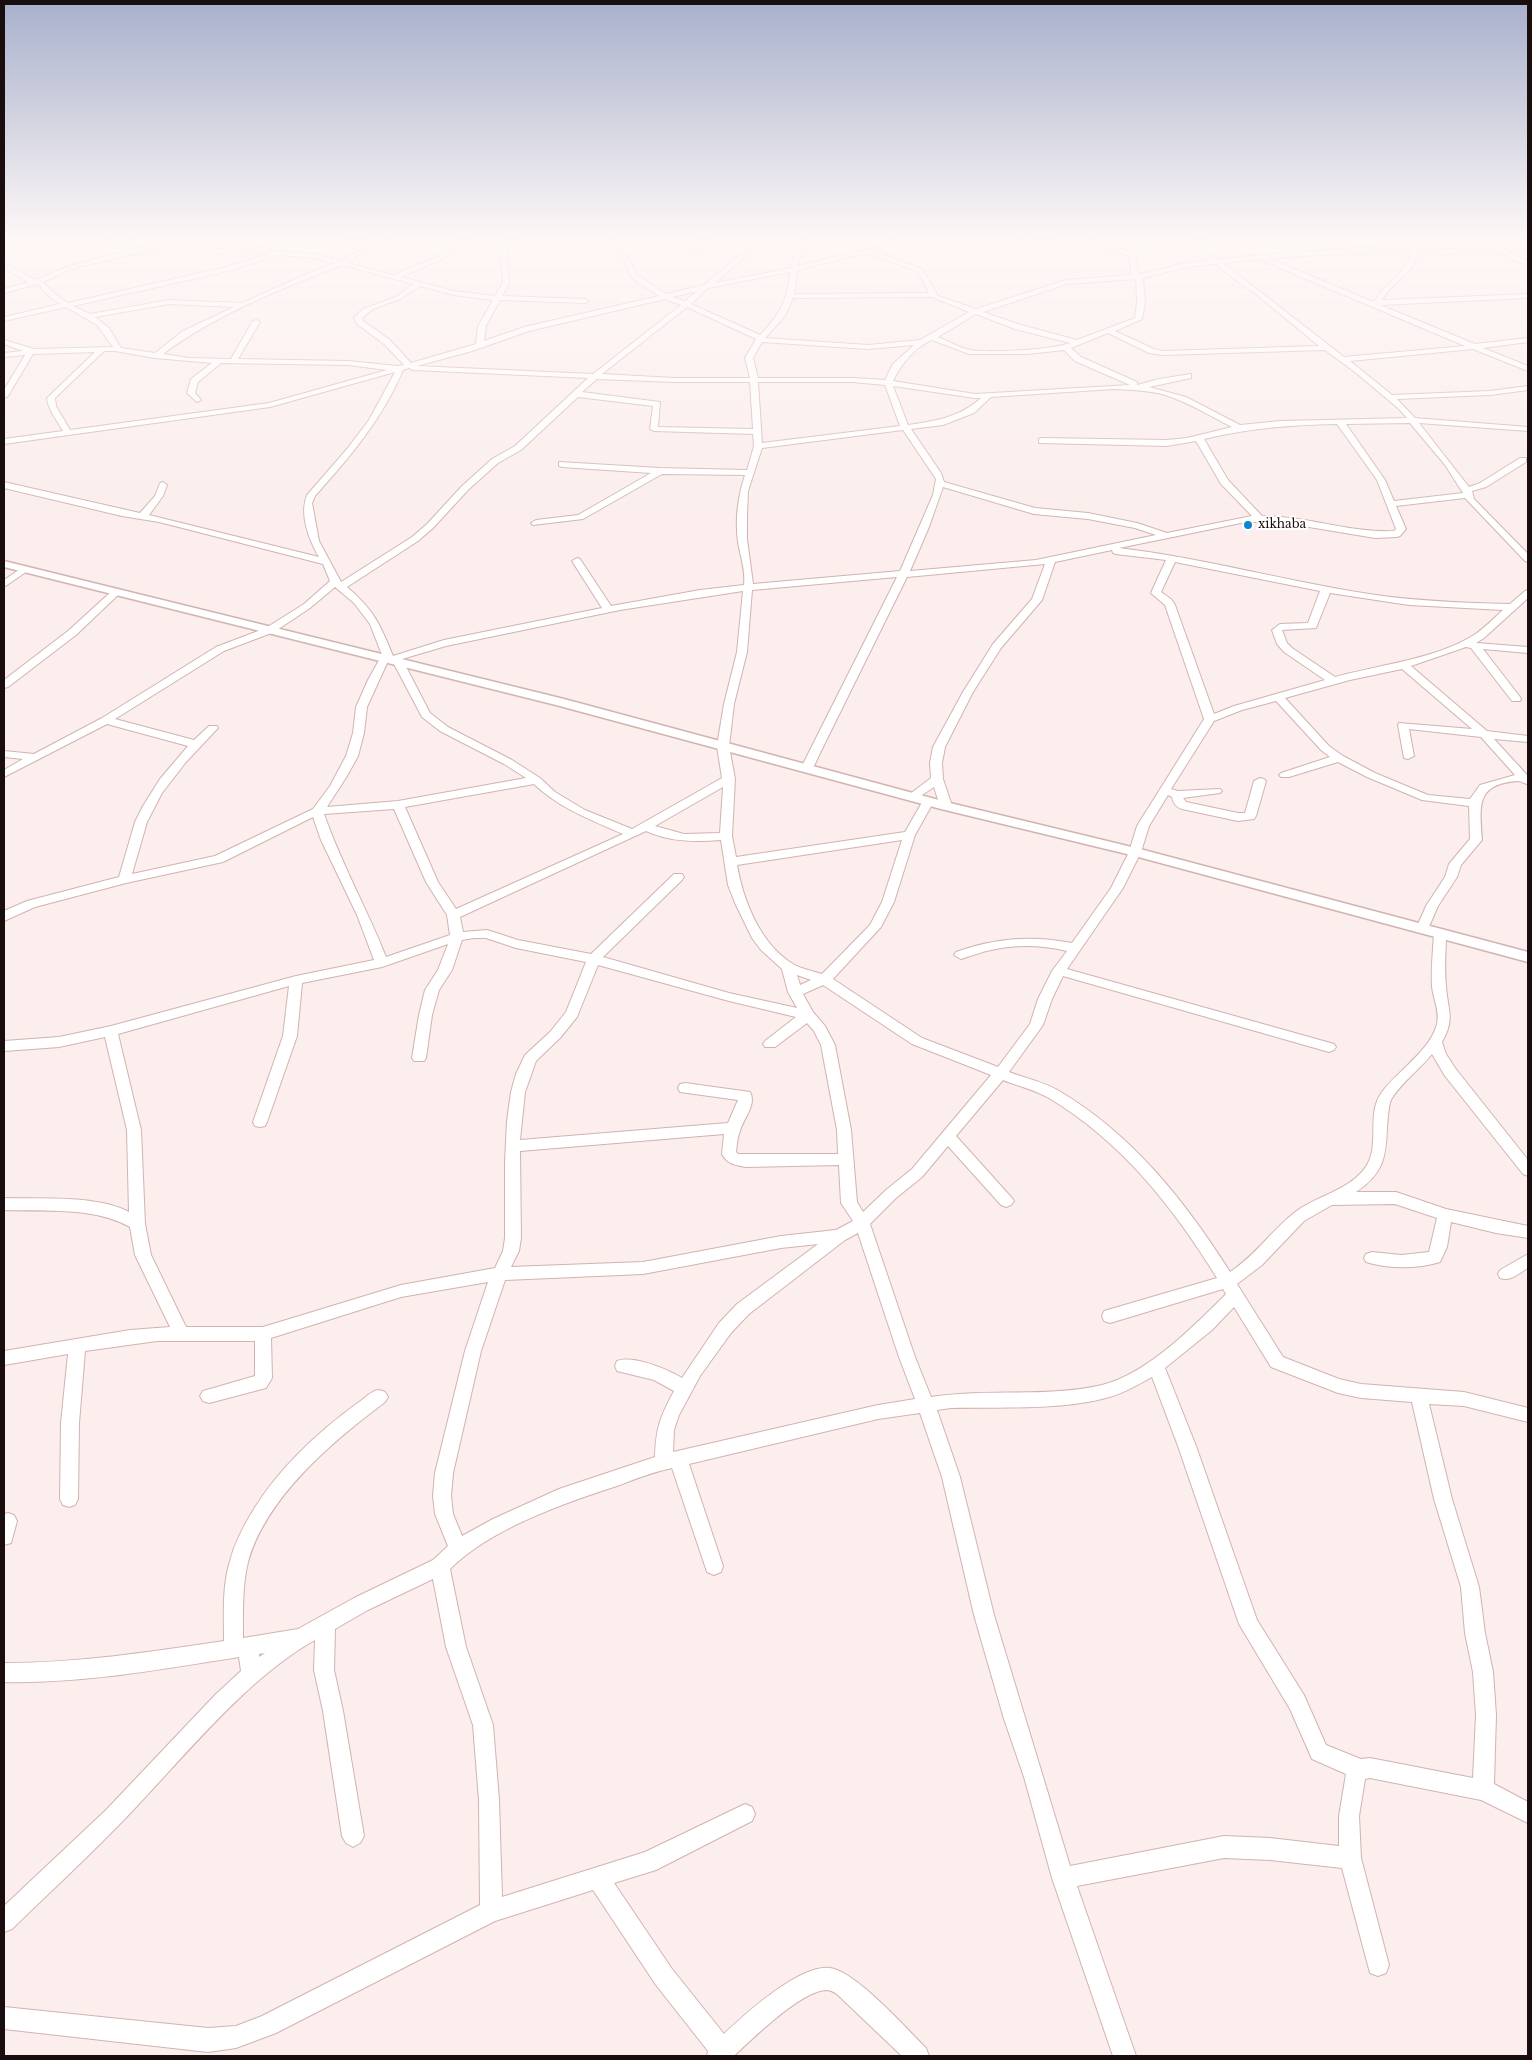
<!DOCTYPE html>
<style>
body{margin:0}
#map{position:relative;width:1532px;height:2060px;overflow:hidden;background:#fbeeec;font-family:"Libre Baskerville",serif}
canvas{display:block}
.frame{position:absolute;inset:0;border:5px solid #190e0d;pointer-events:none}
</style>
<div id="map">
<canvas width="1532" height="2060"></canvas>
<div class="frame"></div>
</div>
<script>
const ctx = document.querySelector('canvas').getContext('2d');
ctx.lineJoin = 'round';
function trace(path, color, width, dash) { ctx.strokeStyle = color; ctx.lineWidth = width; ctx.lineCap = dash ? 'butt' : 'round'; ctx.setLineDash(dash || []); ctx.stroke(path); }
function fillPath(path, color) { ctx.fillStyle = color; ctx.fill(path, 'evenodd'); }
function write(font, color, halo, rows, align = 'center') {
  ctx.font = font + ' "Libre Baskerville",serif'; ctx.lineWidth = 4; ctx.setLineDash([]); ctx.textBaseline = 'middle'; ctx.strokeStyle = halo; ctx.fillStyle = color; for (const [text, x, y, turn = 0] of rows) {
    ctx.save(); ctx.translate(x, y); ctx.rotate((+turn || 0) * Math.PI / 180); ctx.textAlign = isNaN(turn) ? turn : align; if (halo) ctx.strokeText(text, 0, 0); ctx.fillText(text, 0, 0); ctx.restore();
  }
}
const minor = new Path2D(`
 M111,239L133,240L132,249L171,241L248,245L277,251L315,254L341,261L370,245L349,239L376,242L383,239H391L361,253L348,263L393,275L438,257L461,239H468L442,259L401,277L454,291L495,296L503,283L501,256L506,239H512L507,256L509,283L502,296L585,299L589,301L585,303L500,300L486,326L484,341L524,327L659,296L637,282L631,276L626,264L610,239H616L632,264L636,274L666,294L704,285L746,250L754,239H760L750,252L715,283L791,268L799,239H805L798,266L879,246L896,239H905L873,251L922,269L938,296L976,309L1066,280L1131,275L1130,256L1081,243L964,245V243L966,242L1091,239L1089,241L1135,253L1138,275L1187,263L1208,261L1201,254L1195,239H1201L1207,253L1215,260C1319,248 1424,242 1528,247V251L1505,250L1528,262V266L1493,250L1448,248L1418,250C1416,273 1392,281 1382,300L1528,294V298L1380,305L1475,344L1528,338V342L1483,348L1528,366V371L1473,349L1350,361L1392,395L1490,391L1528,386V390L1490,395L1397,399L1415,418L1528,427V431L1419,423L1469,487L1480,483L1520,458H1526V462L1486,487L1472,491L1474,499L1528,554V562L1525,561L1465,498L1396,506L1406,529L1400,536L1397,537L1375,538L1279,522H1246L1119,548C1203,558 1285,581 1369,594C1416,601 1463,603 1510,604L1525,591L1528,590V598L1484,638L1476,643L1528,647V653L1483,649L1520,697L1521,699L1520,701H1512L1471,648L1466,647L1411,666L1487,731L1528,736V742L1494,739L1528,776V784C1524,784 1522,781 1518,781C1475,784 1480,806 1482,840L1461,865L1457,877L1438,906L1428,929L1422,933L1416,929L1426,906L1445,877L1449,864L1470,839L1469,806L1422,800L1367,777L1338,762L1289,777H1281L1279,775L1281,773L1330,757L1321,750L1276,701L1242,710L1214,721L1171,789L1178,791L1220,789L1222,791L1220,793L1183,798L1186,802L1238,813H1245L1254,781L1260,778L1264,779L1266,781L1256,816L1254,819L1238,821L1182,809C1176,807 1173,803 1172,797L1168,795L1149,826L1141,852L1123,888L1067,969L1334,1044L1336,1047L1334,1050L1329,1052L1063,976L1052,999L1043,1025L1009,1072C1025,1078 1044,1082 1059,1091C1132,1134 1185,1201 1230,1272C1255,1256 1271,1231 1294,1213C1315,1196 1352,1190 1367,1165C1380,1143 1366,1113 1382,1092C1398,1070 1430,1051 1437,1024C1440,1011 1433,999 1432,986C1431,969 1433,951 1434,933L1440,929L1446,933C1446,950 1444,967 1446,985C1447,1009 1456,1018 1442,1042L1446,1054L1455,1068L1528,1160V1176L1523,1174L1445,1076L1432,1054C1421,1068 1399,1085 1391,1100C1388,1108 1388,1118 1387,1127C1386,1158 1383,1174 1356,1192H1396L1446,1209L1528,1226V1238L1496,1233L1451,1222L1447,1247L1440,1262C1418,1269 1388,1269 1366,1262L1364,1258L1366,1254L1372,1252L1401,1255L1429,1252L1437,1218L1395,1204L1332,1205L1304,1221L1262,1265L1237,1284L1283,1357L1339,1379L1361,1384L1464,1392L1528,1408V1422L1464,1406L1429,1404L1452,1499L1479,1587L1485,1633L1493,1672L1496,1715L1494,1784L1528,1802V1823L1481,1800L1370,1778L1365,1779L1359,1816L1361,1858L1389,1965L1386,1973L1378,1976L1370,1973L1342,1868L1270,1860L1224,1858L1077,1886L1136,2056H1113L1052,1878L1024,1777L1004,1719L974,1615L942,1477L920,1413L878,1419L689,1464L723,1566L721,1572L714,1575L707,1572L705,1566L672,1468C653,1472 635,1479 617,1486C564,1503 490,1529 450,1569L466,1647L493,1725L499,1800L502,1897L645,1852L745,1804L752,1807L755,1814L752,1821L656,1870L614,1883L672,1969L724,2034C745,2014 800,1964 830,1968C855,1971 906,2028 926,2048L929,2056H902L840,1997C836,1993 832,1990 826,1990C801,1991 752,2039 734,2056H707L708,2051L656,1985L593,1890L495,1921L276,2033L236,2048L208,2052L4,2029V2007L208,2028L236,2026L262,2016L480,1905L479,1800L473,1725L446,1647L433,1579L368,1610L335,1629L334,1670L343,1711L364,1836L360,1843L353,1847L346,1843L342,1836L323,1711L314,1670L315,1640C249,1677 189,1751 137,1806C97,1849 54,1888 12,1929L4,1932V1906L106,1810L216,1694L241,1671L239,1657C163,1669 81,1684 4,1682V1663C77,1663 151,1652 224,1641C224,1614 222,1586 230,1561C235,1542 244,1525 254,1509C280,1467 319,1431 359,1402C364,1399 371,1391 378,1390C380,1390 383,1391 385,1392L388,1397L385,1402C333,1441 266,1497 248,1562C242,1586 243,1613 243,1638L298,1629L354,1598L433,1560L448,1546L435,1514L433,1496L435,1473L465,1351L488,1282L401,1297L271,1338L272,1378L266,1388L209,1403L203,1401L200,1396L203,1391L255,1376V1341H157L85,1351L79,1423L78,1499L75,1505L69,1507L63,1505L60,1499L61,1423L68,1354L4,1365V1351L130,1330L170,1327L135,1255L130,1227C92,1206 46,1212 4,1210V1198C40,1199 98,1195 129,1212L127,1130L105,1037L59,1047L4,1051V1041L59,1037L111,1026L296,976L374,960L357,915L321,840L313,817L223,862L126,883L35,907L4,921V911L27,901L119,877L135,822L143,806L160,779L188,746L107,724L4,777V770L23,759L4,757V751L34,754L102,718L216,647L266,628L304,604L330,581L323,564L159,522L122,516L4,488V482L140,513L155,496L160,483L163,482L167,485L163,496L149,515L319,557C309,540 299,514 307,495L347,449L369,420L395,372L270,407L4,444V439L63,431C57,420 48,410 47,398L95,352L33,354L8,396L4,398V390L25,355L4,357V353L23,351L4,344V340L34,349L113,347L97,325L66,307L4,321V317L60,304L50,297L38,284L4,293V289L28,282L4,268V263L35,280L67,267L125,251L127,243ZM166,246L248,249L271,254L222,268L68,303L55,294L43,282L71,269ZM1411,250C1409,273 1385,282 1375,301H1371L1268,258ZM865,253L918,271L929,293L794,294L797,270ZM279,255L315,258L335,263L300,277L242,303L169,300L90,314L73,306L224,272ZM1259,259L1465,346L1344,357L1223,263ZM1216,264L1223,271L1256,294L1319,346L1163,351L1154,349L1115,331L1142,319L1145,303L1143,278L1187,267ZM343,265L413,284L396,297L363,309L354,318L357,324L384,344L404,365L398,366L348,361L238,359L260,322L256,320L252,322L231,359L189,358L163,354C215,315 282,288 343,265ZM790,272C787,302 781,313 760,335L691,304L708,288ZM1136,279L1137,303L1135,318L1077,340L1021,325L983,312L1067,284ZM420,286L454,295L493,300L478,326L476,344L411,363L390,340L363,321L362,318L373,309L400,299ZM697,291L685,301L672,297ZM932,297L969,312L920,340L868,345L765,338L785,316L793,298ZM665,299L681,305L593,374L417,366L472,351L529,331ZM169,304L234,307L183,331L155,353L121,348L109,328L95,317ZM687,307L756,339L745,358L750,378H674L602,374ZM976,314L1015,329L1070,343C1052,350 990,353 970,350C960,348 948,341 938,337ZM1108,333L1149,353L1163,355L1325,350L1355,372L1399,409L1407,418L1281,421L1240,425L1186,397L1149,387L1191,378V374L1159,379L1137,385V382L1081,357L1071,348ZM932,340L969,354H1027L1064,350L1075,361L1130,385L975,394L893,381C901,364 914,348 932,340ZM762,342L868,349L914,345L893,364L885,380L853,378H758L753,358ZM104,351H115L155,358L212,363L191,379L187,393L197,402L201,400L195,393L198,382L221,363L348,365L387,370L269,403L70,430L56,406L55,398ZM409,368L413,370L588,378L515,446L492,459L462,486L427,524L412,537L341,582L319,541L312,503L315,496C350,457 383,418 403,370ZM597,379L674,382H750L753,429L658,427L660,402L582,392ZM758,382H853L885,385L900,426L762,443ZM893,386L975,398H981C960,417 936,421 908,425ZM1114,389C1131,390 1148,390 1165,395C1188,402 1210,416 1232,427L1187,438L1167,440L1042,438L1039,439V443L1167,446L1196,441L1221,484L1252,516L1167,533L1137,523L1088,513L1035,508L944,482L941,473L911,429L943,425L974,413L991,397ZM578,397L653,406L650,429L654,431L753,434L754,446L747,470L660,468L559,462V466L562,467L651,473L578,515L536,520L531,523L533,525L583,519L662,474L745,475C738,496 735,520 738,542C740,555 746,571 744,585L700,590L611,606L580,559L577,558L572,561L602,608L444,640L393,656C380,624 374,610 347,587L418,541L433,528L468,490L498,463L521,450ZM1410,423L1445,465L1463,493L1394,501L1385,480L1346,424ZM1337,424L1377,480L1396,529L1394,531C1350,533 1307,516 1262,516L1228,480L1204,439C1250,428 1290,425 1337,424ZM903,430L936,479L933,495L900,571L753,584L747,539V516L748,491L762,448ZM943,487L1034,514L1088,519L1135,528L1156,535L1036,560L910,571L929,527ZM1112,550L1113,553L1116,554L1166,560L1151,593L1165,605L1204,719L1137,826L1129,852L1111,888L1072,943C1031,935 995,938 956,952L954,955L961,959C971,956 981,952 991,950C1016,944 1042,945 1067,951L1052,971L1038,999L1030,1024L998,1067L922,1038L833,979L881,927L894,902L915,835L934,801L932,799H924L905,832L736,857L732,836L735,779L729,746L734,704L747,652L752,590L897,577L801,768L807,771L813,768L823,747L907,577L1045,564L1032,599L993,644L963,692L933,747L930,763L931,778L906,797L908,799H916L934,787L940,806L946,810L952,806L943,779L942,763L945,747L973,692L1001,648L1042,600L1055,562ZM1175,562L1320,591L1308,623L1280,624L1272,630L1277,644L1284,652L1325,680L1234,706L1214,714L1175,605L1171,599L1161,592ZM335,587L354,603L370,624L382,655L368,680L356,707L353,733L346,756L330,786L313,809L215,856L132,874L147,822L162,793L186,762L218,728L217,726H209L194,740L115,719L224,651L274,632L310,608ZM743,591L737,652L724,704L717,746L722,778L632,829L585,810L555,792L540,778L512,760L448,727L430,713L402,659L446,646L620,610ZM1330,593L1409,605L1503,610C1494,618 1485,628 1474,635C1436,659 1378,665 1335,677L1292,648L1287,643L1282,630L1316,628ZM388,661L393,662L422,717L440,731L504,764L526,778L398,801L327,807L347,776L358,756L364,733L367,707ZM1402,669L1472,729L1399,723L1398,725L1404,758L1408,759L1414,756L1409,729L1481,737L1515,775L1480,785L1470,799L1428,795L1375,773L1343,756L1329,746L1285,698L1350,680ZM534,784C559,808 591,820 623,834L456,909L438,882L405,807ZM723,787L720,833L684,834L655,826ZM394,809L426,882L447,915L450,935L386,957C367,909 341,863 324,814ZM646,831C670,842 695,842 721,840L728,885L735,903L752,938L761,950L782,969L788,992L797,1008L729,993L603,957L682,880L684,877L682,874H674L591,954L518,940L487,930L463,932L460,917ZM902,840L882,902L870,925L822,974C813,971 801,969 793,964C760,944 743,900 737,865ZM474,938H486L516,948L586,962L566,1012L550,1032L525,1055L516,1074L511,1092L507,1121L505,1162V1238L503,1251L495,1268L401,1285L263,1327H186L151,1255L145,1224L141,1130L118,1034L289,986L283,1036L253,1122L255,1126L260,1127L265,1126L267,1122L297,1036L302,983L382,967L448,944L438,970L425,990L419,1015L412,1058L414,1061H424L426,1058L432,1015L439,990L452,970L462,940ZM598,965L729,1001L796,1017L765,1041L763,1044L765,1047H775L807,1023L814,1031L821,1045L837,1130L838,1154H738L736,1152C737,1145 737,1138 740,1131C743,1119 757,1105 750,1092L685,1083L680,1084L678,1088L680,1092L738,1100L728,1123L520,1140L525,1092L536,1061L560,1038L577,1017ZM797,975L811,980L800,985ZM823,985L912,1044L991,1075L912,1169L886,1190L863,1212L857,1202L851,1130L835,1045L825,1026L813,1012L803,994ZM1003,1080C1018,1086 1035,1090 1049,1098C1122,1142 1173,1207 1217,1278L1104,1311L1102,1316L1104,1321L1110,1323L1223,1289L1226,1294C1194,1326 1147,1374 1102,1385C1046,1398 987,1388 931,1397L915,1357L870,1224L896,1198L922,1177L948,1146L1001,1205L1006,1207L1011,1205L1014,1201L1011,1197L956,1136ZM724,1134L722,1154C727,1164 735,1165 746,1167L839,1165L841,1203L853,1221L836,1230L781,1236L643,1262L511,1267L519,1251L521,1238L520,1151ZM858,1233L899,1357L915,1399L878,1405L673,1452L674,1430L679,1415L700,1376L731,1333L749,1314L845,1240ZM818,1244L737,1304L719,1323L682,1378C667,1369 633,1355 617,1361L615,1366L617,1371L654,1380L674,1391C660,1417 656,1428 655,1457L559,1489L493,1519L462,1536L453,1514L451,1496L453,1473L481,1351L505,1280L643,1274L781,1248ZM1234,1307L1271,1367L1338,1393L1361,1398L1412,1402L1434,1499L1461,1587L1465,1633L1473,1672L1476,1715L1473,1778L1370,1758L1361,1759L1326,1745L1304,1695L1257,1620L1196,1446L1165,1368L1212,1330ZM1152,1377L1178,1446L1239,1624L1290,1709L1312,1759L1346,1774L1339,1816V1846L1270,1838L1224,1836L1070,1866L994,1615L960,1477L937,1410L951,1408C998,1407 1057,1410 1102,1399C1120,1395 1136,1386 1152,1377ZM265,1653L259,1657V1654Z
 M699,239H705L697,253H693Z
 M23,567L28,570L26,572L4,587V580Z
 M116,589L119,590V594L76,635L8,687L4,688V680L68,631L113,590Z
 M1528,1254V1268C1519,1273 1511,1282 1500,1278L1498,1274L1500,1270Z
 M8,1513L14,1515L17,1521L11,1543L4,1545V1514Z`);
const tertiary = new Path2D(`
 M4,561L564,699L950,803L1140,849L1528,952V962L1131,855L941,809L556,705L4,567Z`);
const markers = [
 [1248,525,5,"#0986ce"]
];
const farPoinames = [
 ["xikhaba",1258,525]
];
trace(minor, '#d2b3af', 2);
trace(tertiary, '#d2b3af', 3);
fillPath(minor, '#fff');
fillPath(tertiary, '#fff');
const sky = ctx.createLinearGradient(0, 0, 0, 527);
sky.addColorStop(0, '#a8b0cc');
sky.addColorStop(0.45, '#fdf7f6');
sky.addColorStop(1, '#fdf7f600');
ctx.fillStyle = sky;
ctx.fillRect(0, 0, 1532, 527);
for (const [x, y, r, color] of markers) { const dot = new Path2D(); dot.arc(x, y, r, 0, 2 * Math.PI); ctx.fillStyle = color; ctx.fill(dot); trace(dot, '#fff', 2); }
write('12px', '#190e0d', '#fff', farPoinames, 'left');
</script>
